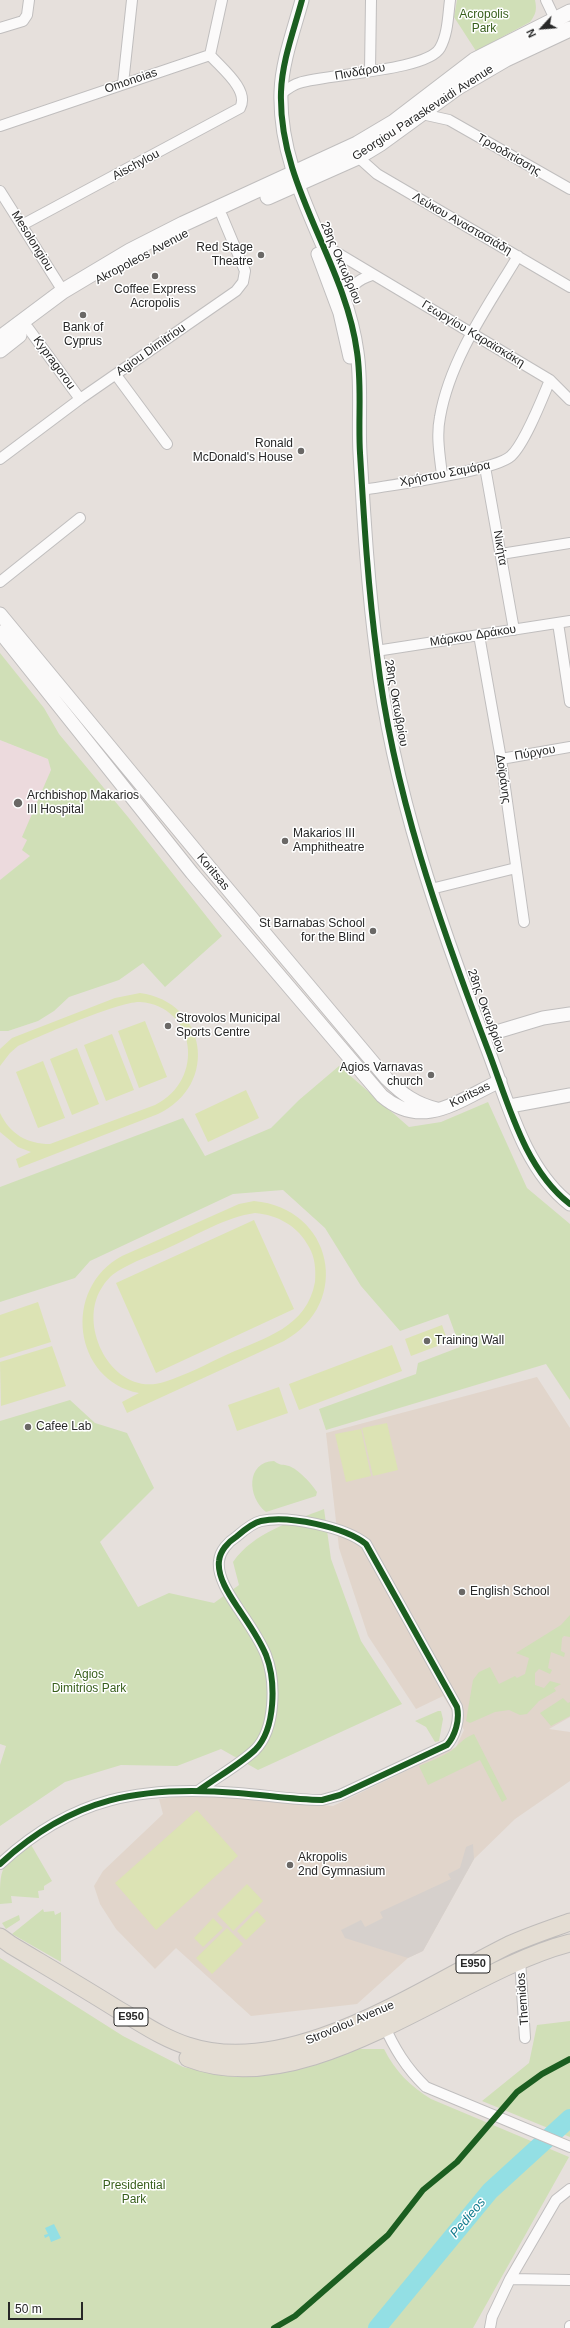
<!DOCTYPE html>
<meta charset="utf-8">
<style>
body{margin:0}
#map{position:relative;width:570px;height:2328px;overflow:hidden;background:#e6e0dc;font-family:Helvetica,sans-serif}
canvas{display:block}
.north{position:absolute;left:522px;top:8px;width:40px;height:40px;-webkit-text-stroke:3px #fff;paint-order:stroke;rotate:244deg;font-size:11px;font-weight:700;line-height:16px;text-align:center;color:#272727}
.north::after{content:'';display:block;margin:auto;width:14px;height:18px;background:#272727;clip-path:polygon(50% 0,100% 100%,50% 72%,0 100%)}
.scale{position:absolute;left:8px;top:2302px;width:75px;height:18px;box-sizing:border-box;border:2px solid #272727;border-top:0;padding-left:5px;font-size:12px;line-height:14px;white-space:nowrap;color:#272727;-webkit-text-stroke:3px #fff;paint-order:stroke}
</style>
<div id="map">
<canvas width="570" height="2328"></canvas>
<div class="north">N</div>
<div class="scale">50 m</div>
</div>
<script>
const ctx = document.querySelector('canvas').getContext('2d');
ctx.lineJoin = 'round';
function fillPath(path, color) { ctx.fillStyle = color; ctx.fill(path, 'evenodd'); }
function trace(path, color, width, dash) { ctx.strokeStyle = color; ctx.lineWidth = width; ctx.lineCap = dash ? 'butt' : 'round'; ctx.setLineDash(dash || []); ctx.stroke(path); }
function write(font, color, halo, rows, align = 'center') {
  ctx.font = font + ' Helvetica,sans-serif'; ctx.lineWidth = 3; ctx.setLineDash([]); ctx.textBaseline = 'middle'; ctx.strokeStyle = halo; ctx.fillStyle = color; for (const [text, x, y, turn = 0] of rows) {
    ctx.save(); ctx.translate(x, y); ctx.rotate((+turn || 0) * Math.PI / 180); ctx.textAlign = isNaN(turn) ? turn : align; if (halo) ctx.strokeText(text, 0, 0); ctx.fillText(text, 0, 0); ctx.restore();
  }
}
const education = new Path2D(`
 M537,1377L570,1428V1717L549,1729L570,1732V1781L515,1819L474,1859L423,1951L408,1958L357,2004L251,2016L176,1948L155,1969L116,1929L100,1904L94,1886L103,1871L163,1814L159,1799L199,1794L333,1806L456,1747L464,1730L443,1696L416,1709L368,1636L339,1548L326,1433Z`);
const medical = new Path2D(`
 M0,740L48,759L51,770L23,837L27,840L30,856L0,880Z`);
const green = new Path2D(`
 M457,0H535C537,10 536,14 530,22L476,51L454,17Z
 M0,653L44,708L59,734L128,817L222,936L165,987L143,963L119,980L69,997L54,1011L38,1021L8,1031H0V880L30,856L22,850L27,840L22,837L51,770L48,759L0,740Z
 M339,1066L409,1127L441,1122L488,1102L527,1188L570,1224V1400L546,1364L326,1430L319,1409L416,1374L418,1363L460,1347L448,1314L400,1331L361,1286L325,1228L283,1190L233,1194L90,1261L75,1278L0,1302V1187L183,1118L205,1156L271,1128L299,1100Z
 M70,1400L95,1423L127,1433L154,1488L100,1542L138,1607L169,1593L214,1603L239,1585L233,1562C254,1532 291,1522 324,1509L331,1559L361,1641L402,1704L258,1770L221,1749L177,1766L121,1765L65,1782L0,1826V1765L6,1746L0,1744V1421Z
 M274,1461C280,1466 283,1464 289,1466C298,1469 312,1484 317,1492L316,1496L266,1512C247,1497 246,1462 274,1461Z
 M570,1615V1637L564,1636L562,1638L561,1651L565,1653L564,1657L551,1652L548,1668L552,1670L550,1674L539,1669L535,1673V1685L544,1688L550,1681L561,1684L554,1688L556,1691L539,1701L527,1714L520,1715L509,1710L495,1712L470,1723L466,1721L473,1680L479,1672L490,1667L499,1684L515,1676L517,1678L525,1674L529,1658L516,1653L561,1625Z
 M563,1698L568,1703L570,1702V1716L551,1726L540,1713Z
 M438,1711H441L443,1719L439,1741L435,1742L426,1727L415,1721Z
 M474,1734L507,1799L502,1802L480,1760L428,1785L419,1766C430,1761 441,1757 451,1751C461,1744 461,1739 474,1734Z
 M30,1843L52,1881L44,1886V1890L38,1891L39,1898L11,1896L12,1903L0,1904C0,1867 0,1866 30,1843Z
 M43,1909L44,1912L54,1911L55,1915L61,1912V1962L12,1934Z
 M19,1915L20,1920L6,1929L2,1923Z
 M0,1958L123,2036L183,2067L235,2077L272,2073L313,2064L355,2049H384C395,2071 410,2086 431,2099L569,2157L473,2328H0Z
 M570,2021V2137L482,2101L529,2063L537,2025Z`);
const pitch = new Path2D(`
 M140,993C207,1002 220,1085 158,1114L19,1168L16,1159L31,1152L18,1147L0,1132V1113C10,1134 27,1144 50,1144L155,1105C206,1080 196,1006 140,1002C120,1001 40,1036 18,1046L10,1053L0,1066V1049L12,1038L115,998Z
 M145,1021L167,1077L139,1088L118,1031Z
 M112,1034L134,1090L106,1101L84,1045Z
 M77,1048L99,1104L72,1115L50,1059Z
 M43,1061L65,1118L38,1128L16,1072Z
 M246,1090L259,1118L208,1142L195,1114Z
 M254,1201C333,1208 353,1303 284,1341L127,1413L122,1402L139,1393C74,1381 61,1289 122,1256L239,1204ZM255,1213C278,1215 298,1226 309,1247C315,1257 316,1270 315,1282C307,1327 265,1338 228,1354C207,1364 186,1375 164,1382C114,1398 77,1328 101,1289C105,1282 111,1275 118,1271C134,1261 153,1255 170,1247C197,1235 226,1217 255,1213Z
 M254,1220L294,1309L156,1373L116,1283Z
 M38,1302L51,1342L0,1358V1315Z
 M442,1325L448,1342L411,1356L405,1339Z
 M392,1345L402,1371L299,1410L289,1384Z
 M52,1346L66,1386L1,1406L0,1362Z
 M279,1387L288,1413L237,1431L228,1405Z
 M387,1423L398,1470L373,1476L362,1428Z
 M361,1429L371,1476L346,1482L335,1434Z
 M197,1810L238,1856L156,1930L115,1883Z
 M247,1884L263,1901L233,1931L217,1914Z
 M257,1911L266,1921L246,1940L237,1931Z
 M213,1918L223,1928L203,1947L194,1938Z
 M227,1928L243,1944L212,1974L196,1958Z`);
const plaza = new Path2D(`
 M473,1844L474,1859L423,1951L408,1958L345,1938L341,1930L361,1920L365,1927L383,1918L380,1912L451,1879L448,1874L460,1868L466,1847Z`);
const water = new Path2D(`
 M54,2224L61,2238L51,2242L49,2236L45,2238L44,2235L48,2234L45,2228Z`);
const river = new Path2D(`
 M377,2328L490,2191L570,2118`);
const minor = new Path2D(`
 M546,0L555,19
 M0,28L23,21L27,15L29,0
 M210,55L222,0
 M370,71L371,0
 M123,84L132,0
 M281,94C286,90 292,85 299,83C326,74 427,71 440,48C448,34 448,15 450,0
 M422,114L449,120L570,189
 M0,126L210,55
 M358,157L377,174L570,287
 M0,191L63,291
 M22,225L240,108C250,90 221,68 210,55
 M324,245L550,380L570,400
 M346,300C352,285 357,280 372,275
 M28,328L80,399
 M116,375L167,444
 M0,459L80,399L236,291L243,282L245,271L222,216
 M485,467L514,630
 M442,475C440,457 436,436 440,417C450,359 488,306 518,256
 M363,490C391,485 495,471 511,456C525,443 542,399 550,380
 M501,554L570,543
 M0,582L80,518
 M558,623L570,702
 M479,635L501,759L524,922
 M376,651L570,621
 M501,759L570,747
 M431,889L516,868
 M0,1864C72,1797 142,1785 238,1793C266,1795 294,1800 322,1800L340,1795L447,1745C455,1736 460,1720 457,1707L366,1544C345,1527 288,1515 261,1521C252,1523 243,1531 236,1537C228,1542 220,1551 219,1561C217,1577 230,1596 238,1608C248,1623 259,1638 266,1655C276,1681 276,1729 255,1750C239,1765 217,1777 198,1791
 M520,1960L525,2038
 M383,2023C394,2048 406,2068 426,2087L570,2147
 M510,2279L570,2280
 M490,2328L492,2317L510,2279L556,2200L570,2189
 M570,2328V2326`);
const tertiary = new Path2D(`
 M302,0C294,30 282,61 281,92C278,187 345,261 357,352C362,385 358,419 360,453C364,520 368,588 377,655C393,791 439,922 488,1050C508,1102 524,1169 570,1204
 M318,254L340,313L350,357
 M0,614L210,868L387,1079C402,1094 416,1104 437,1109
 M0,632L192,873L382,1096C423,1131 459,1100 500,1081
 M483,1036L543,1018L570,1014
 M510,1106L570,1095`);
const secondary = new Path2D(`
 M268,197L358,157L381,143L458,87L506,59L570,29
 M0,338L63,291L130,251L183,224L357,144L394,122L475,60L570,12
 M0,350L19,335`);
const primary = new Path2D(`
 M0,1937L11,1945C46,1966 82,1987 117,2009C140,2022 162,2038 188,2046C290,2080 420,1989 509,1945C529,1936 550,1929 570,1922
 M188,2058C309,2105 456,1972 570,1943`);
const cycleway = new Path2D(`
 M302,0C294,30 282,61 281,92C278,187 345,261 357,352C362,385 358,419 360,453C364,520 368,588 377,655C393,791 439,922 488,1050C508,1102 524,1169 570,1204
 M0,1864C72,1797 142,1785 238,1793C266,1795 294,1800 322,1800L340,1795L447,1745C455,1736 460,1720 457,1707L366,1544C345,1527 288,1515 261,1521C252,1523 243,1531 236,1537C228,1542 220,1551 219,1561C217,1577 230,1596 238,1608C248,1623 259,1638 266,1655C276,1681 276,1729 255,1750C239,1765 217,1777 198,1791
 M274,2328L295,2316L388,2235L423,2190L457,2162L517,2092L542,2074L570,2059`);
const markers = [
 [261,255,4,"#6a6866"],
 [155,276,4,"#6a6866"],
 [83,315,4,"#6a6866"],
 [301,451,4,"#6a6866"],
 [18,803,5,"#6a6866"],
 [285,841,4,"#6a6866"],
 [373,931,4,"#6a6866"],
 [168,1026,4,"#6a6866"],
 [431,1075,4,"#6a6866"],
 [427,1341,4,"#6a6866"],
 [28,1427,4,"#6a6866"],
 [462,1592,4,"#6a6866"],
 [290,1865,4,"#6a6866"]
];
const shields = [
 [473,1964,34],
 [131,2017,34]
];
const shieldNames = [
 ["E950",473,1964],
 ["E950",131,2017]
];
const parkNames = [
 ["Acropolis",484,15],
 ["Park",484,29],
 ["Agios",89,1675],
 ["Dimitrios Park",89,1689],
 ["Presidential",134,2186],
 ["Park",134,2200]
];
const streetNames = [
 ["Πινδάρου",360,72,-10],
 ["Omonoias",131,81,-19],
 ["Georgiou Paraskevaidi Avenue",423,113,-33],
 ["Τροοδιτίσσης",509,155,30],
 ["Aischylou",136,165,-28],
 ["Λεύκου Αναστασιάδη",462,224,30],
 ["Mesolongiou",32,241,58],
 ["Akropoleos Avenue",142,257,-28],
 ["28ης Οκτωβρίου",341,263,67],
 ["Γεωργίου Καραϊσκάκη",473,334,31],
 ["Agiou Dimitriou",151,350,-35],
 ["Kypragorou",54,363,54],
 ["Χρήστου Σαμάρα",445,474,-11],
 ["Νικήτα",500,548,80],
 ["Μάρκου Δράκου",473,636,-9],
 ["28ης Οκτωβρίου",396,703,80],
 ["Πύργου",535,753,-10],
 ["Δοϊράνης",503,779,82],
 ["Koritsas",213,872,50],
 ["28ης Οκτωβρίου",486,1011,70],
 ["Koritsas",470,1095,-26],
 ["Themidos",523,1999,-94],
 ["Strovolou Avenue",350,2023,-23]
];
const poiNames = [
 ["Red Stage",253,248,"right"],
 ["Theatre",253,262,"right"],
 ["Coffee Express",155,290,"center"],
 ["Acropolis",155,304,"center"],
 ["Bank of",83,328,"center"],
 ["Cyprus",83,342,"center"],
 ["Ronald",293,444,"right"],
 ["McDonald's House",293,458,"right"],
 ["Archbishop Makarios",27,796],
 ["III Hospital",27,810],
 ["Makarios III",293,834],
 ["Amphitheatre",293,848],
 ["St Barnabas School",365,924,"right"],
 ["for the Blind",365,938,"right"],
 ["Strovolos Municipal",176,1019],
 ["Sports Centre",176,1033],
 ["Agios Varnavas",423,1068,"right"],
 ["church",423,1082,"right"],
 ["Training Wall",435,1341],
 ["Cafee Lab",36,1427],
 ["English School",470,1592],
 ["Akropolis",298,1858],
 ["2nd Gymnasium",298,1872]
];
const waterNames = [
 ["Pedieos",468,2218,-50]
];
fillPath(education, '#e1d5cb');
fillPath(medical, '#ecdadd');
fillPath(green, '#d0dfb7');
fillPath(pitch, '#dce3b4');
fillPath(plaza, '#d6d0cc');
fillPath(water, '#93dfe4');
trace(river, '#93dfe4', 18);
trace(minor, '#c0bebe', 12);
trace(tertiary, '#c0bebe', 15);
trace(secondary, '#c0bebe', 17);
trace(primary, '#bfbcbb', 19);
trace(minor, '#fbfafa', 10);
trace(tertiary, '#fbfafa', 13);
trace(secondary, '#fbfafa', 15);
trace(primary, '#e4ddd3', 17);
trace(cycleway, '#1b5e20', 6);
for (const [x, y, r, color] of markers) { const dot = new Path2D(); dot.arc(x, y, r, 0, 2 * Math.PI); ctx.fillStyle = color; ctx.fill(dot); trace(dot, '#fff', 1.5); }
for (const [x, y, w] of shields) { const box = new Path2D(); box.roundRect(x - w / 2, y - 9, w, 18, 3); ctx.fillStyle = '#fff'; ctx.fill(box); trace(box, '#272727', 1); }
write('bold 11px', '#272727', null, shieldNames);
write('12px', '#385f1c', '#fff', parkNames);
write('12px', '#272727', '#fff', streetNames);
write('12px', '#272727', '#fff', poiNames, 'left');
write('italic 13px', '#147d8f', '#fff', waterNames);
</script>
